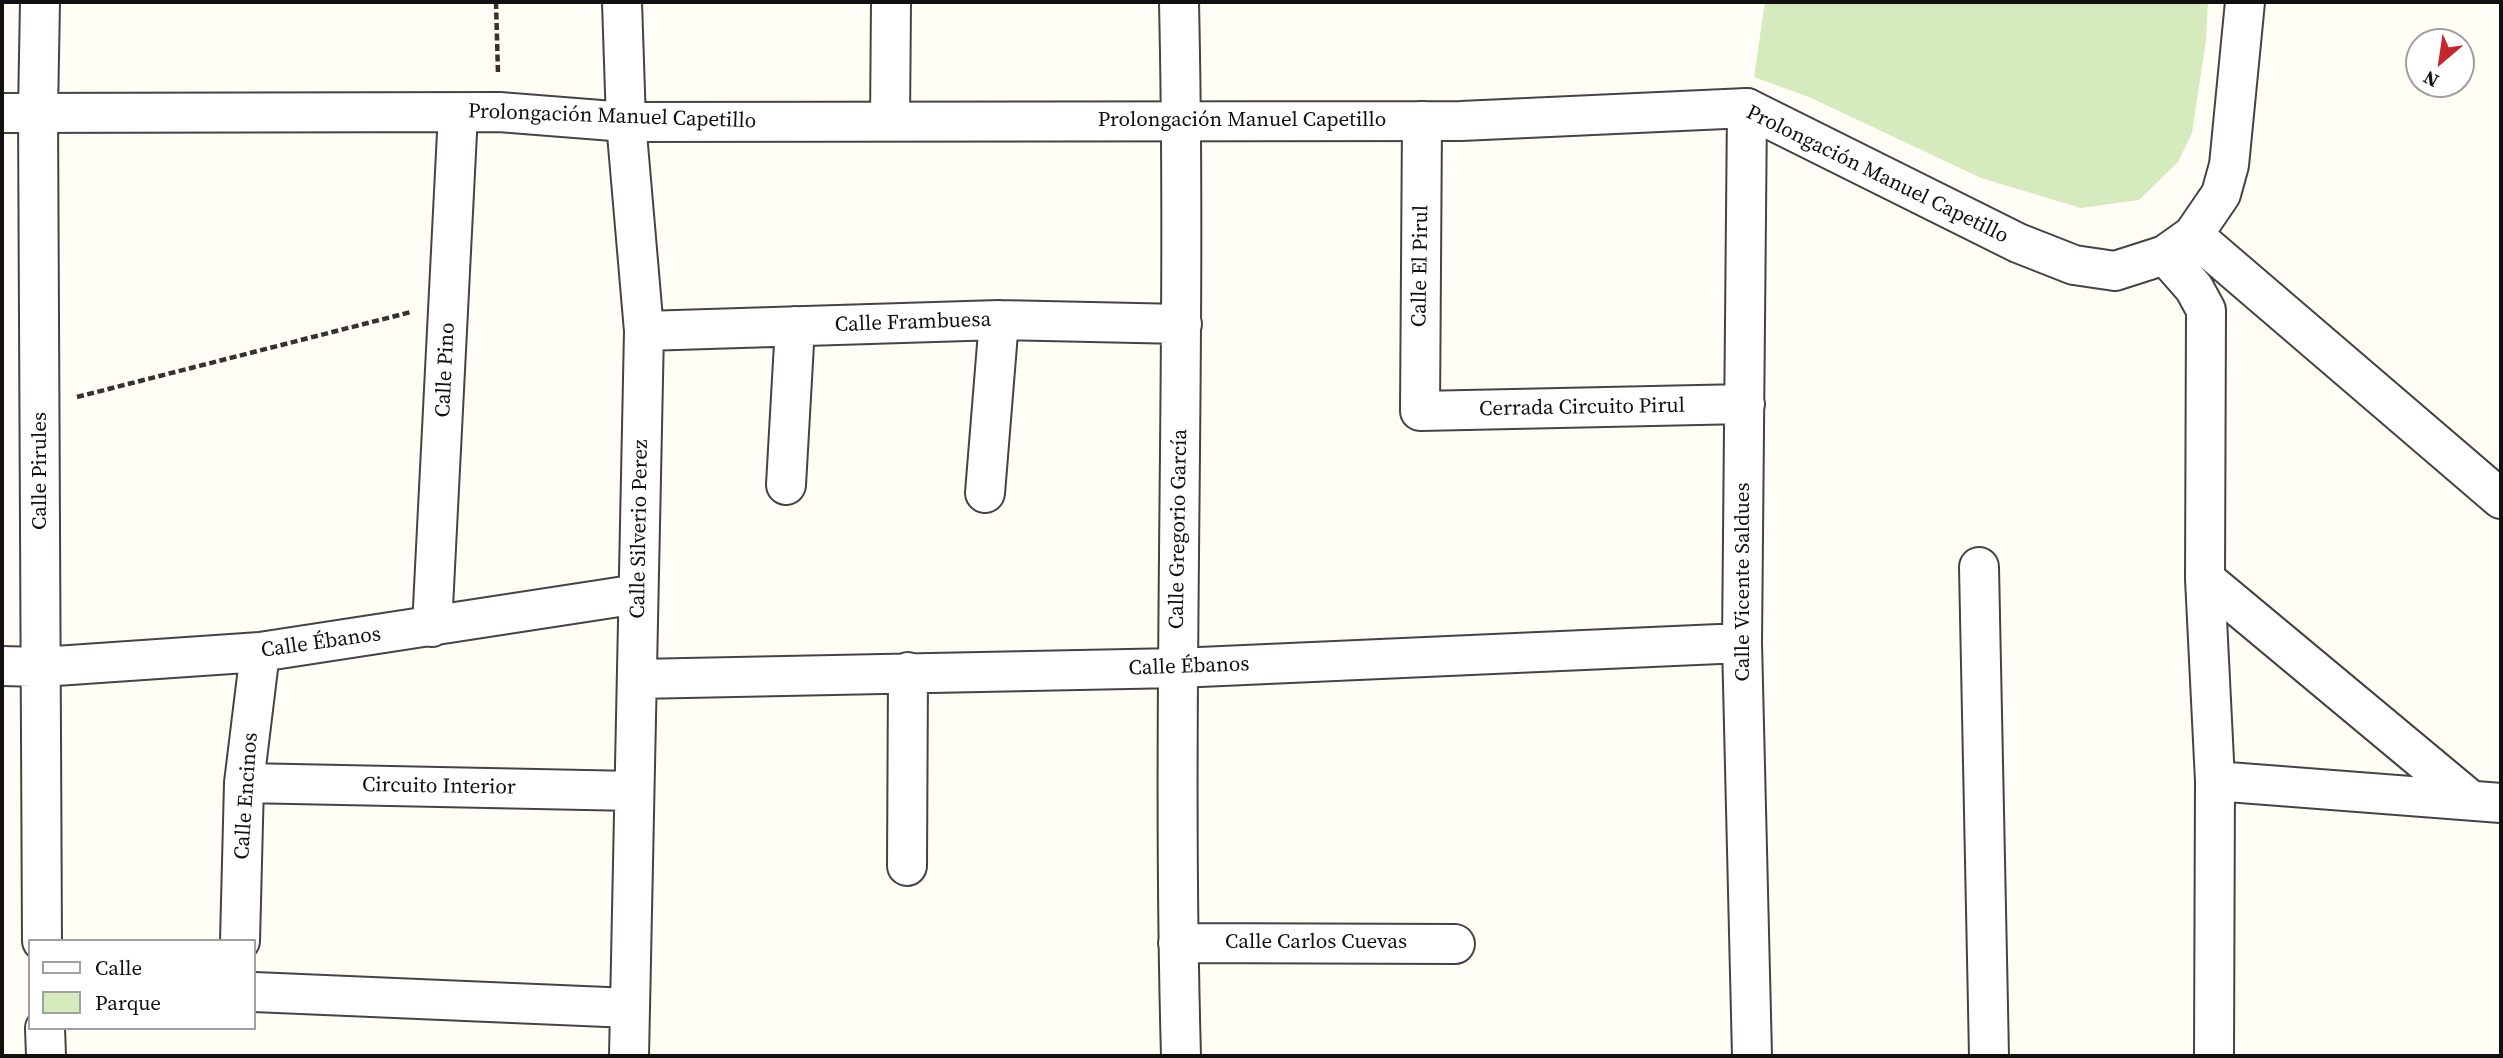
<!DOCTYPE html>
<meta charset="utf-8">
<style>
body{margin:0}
#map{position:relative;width:2503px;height:1058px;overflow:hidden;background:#fffdf5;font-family:"Source Serif 4",serif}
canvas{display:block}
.frame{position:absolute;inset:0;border:4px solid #111;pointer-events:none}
.legend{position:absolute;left:28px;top:939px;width:228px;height:91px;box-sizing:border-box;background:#fff;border:2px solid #a0a0a0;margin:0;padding:9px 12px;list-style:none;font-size:21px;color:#111}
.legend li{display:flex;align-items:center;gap:14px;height:35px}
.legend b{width:35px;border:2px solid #a0a0a0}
.north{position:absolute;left:2405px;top:28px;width:70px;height:70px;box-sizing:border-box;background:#fff;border:2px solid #a0a0a0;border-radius:50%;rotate:209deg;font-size:19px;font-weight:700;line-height:28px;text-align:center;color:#111}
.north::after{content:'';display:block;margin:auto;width:24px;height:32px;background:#c4262e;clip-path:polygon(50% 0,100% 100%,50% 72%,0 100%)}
</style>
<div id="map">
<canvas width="2503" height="1058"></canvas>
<div class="frame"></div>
<ul class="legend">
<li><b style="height:9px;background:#fff"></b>Calle</li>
<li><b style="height:19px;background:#d5ebbd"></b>Parque</li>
</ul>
<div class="north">N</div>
</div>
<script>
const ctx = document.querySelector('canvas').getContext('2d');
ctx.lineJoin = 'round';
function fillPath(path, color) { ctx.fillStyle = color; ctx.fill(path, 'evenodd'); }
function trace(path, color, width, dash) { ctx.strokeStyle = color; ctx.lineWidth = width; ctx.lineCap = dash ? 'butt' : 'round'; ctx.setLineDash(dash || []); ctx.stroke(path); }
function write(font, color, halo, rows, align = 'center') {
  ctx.font = font + ' "Source Serif 4",serif'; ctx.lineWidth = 7; ctx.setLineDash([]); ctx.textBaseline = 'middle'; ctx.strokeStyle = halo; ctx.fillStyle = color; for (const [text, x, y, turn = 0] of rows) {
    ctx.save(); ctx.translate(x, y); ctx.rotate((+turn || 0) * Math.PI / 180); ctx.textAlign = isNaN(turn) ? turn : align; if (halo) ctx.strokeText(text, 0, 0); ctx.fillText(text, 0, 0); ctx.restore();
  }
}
const green = new Path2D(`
 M1765,2H2208L2206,40L2192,133L2178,162L2139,200L2081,208L1981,178L1809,97L1754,77Z`);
const path = new Path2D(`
 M496,2L498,74
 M77,397L411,312`);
const minor = new Path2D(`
 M40,2L38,111L42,941
 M622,2L626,122L644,331L629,1056
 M1179,2C1187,353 1171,705 1181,1056
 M1747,108L1742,643L1752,1056
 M890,121L891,2
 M1422,121L1420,411L1745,404
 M2193,235L2501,499
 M2165,255L2194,288L2206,310L2205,579L2215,781L2214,1056
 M644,331L999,320L1182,324
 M786,485L795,326
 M985,493L999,320
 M1979,567L1989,1056
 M2205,579L2468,798
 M432,627L458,113
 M2,666L41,667L260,652L638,594
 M637,679L1177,668L1742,643
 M2215,781L2501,803
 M244,783L634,791
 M907,866L908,672
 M240,941L244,783L260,652
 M1178,943L1455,944
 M254,992L630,1008
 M45,1028L46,1056`);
const tertiary = new Path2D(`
 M2,113L499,112L626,122L1461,121L1747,108L2018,243L2074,265L2115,271L2165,255L2193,235L2221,194L2229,165L2245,2`);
const streetNames = [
 ["Prolongación Manuel Capetillo",612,117,2],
 ["Prolongación Manuel Capetillo",1242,121],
 ["Prolongación Manuel Capetillo",1877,175,26],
 ["Calle El Pirul",1421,266,-89],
 ["Calle Frambuesa",913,323,-2],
 ["Calle Pino",446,370,-87],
 ["Cerrada Circuito Pirul",1582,408,-1],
 ["Calle Pirules",41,471,-90],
 ["Calle Silverio Perez",640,529,-89],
 ["Calle Gregorio García",1179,529,-89],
 ["Calle Vicente Saldues",1744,582,-90],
 ["Calle Ébanos",321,643,-8],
 ["Calle Ébanos",1189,667,-2],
 ["Circuito Interior",439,787,1],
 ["Calle Encinos",247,796,-86],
 ["Calle Carlos Cuevas",1316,943]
];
fillPath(green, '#d5ebbd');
trace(minor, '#444', 42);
trace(tertiary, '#444', 42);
trace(path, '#333', 4.5, [7, 3.5]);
trace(minor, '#fff', 38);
trace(tertiary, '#fff', 38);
write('21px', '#111', '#fff', streetNames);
</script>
